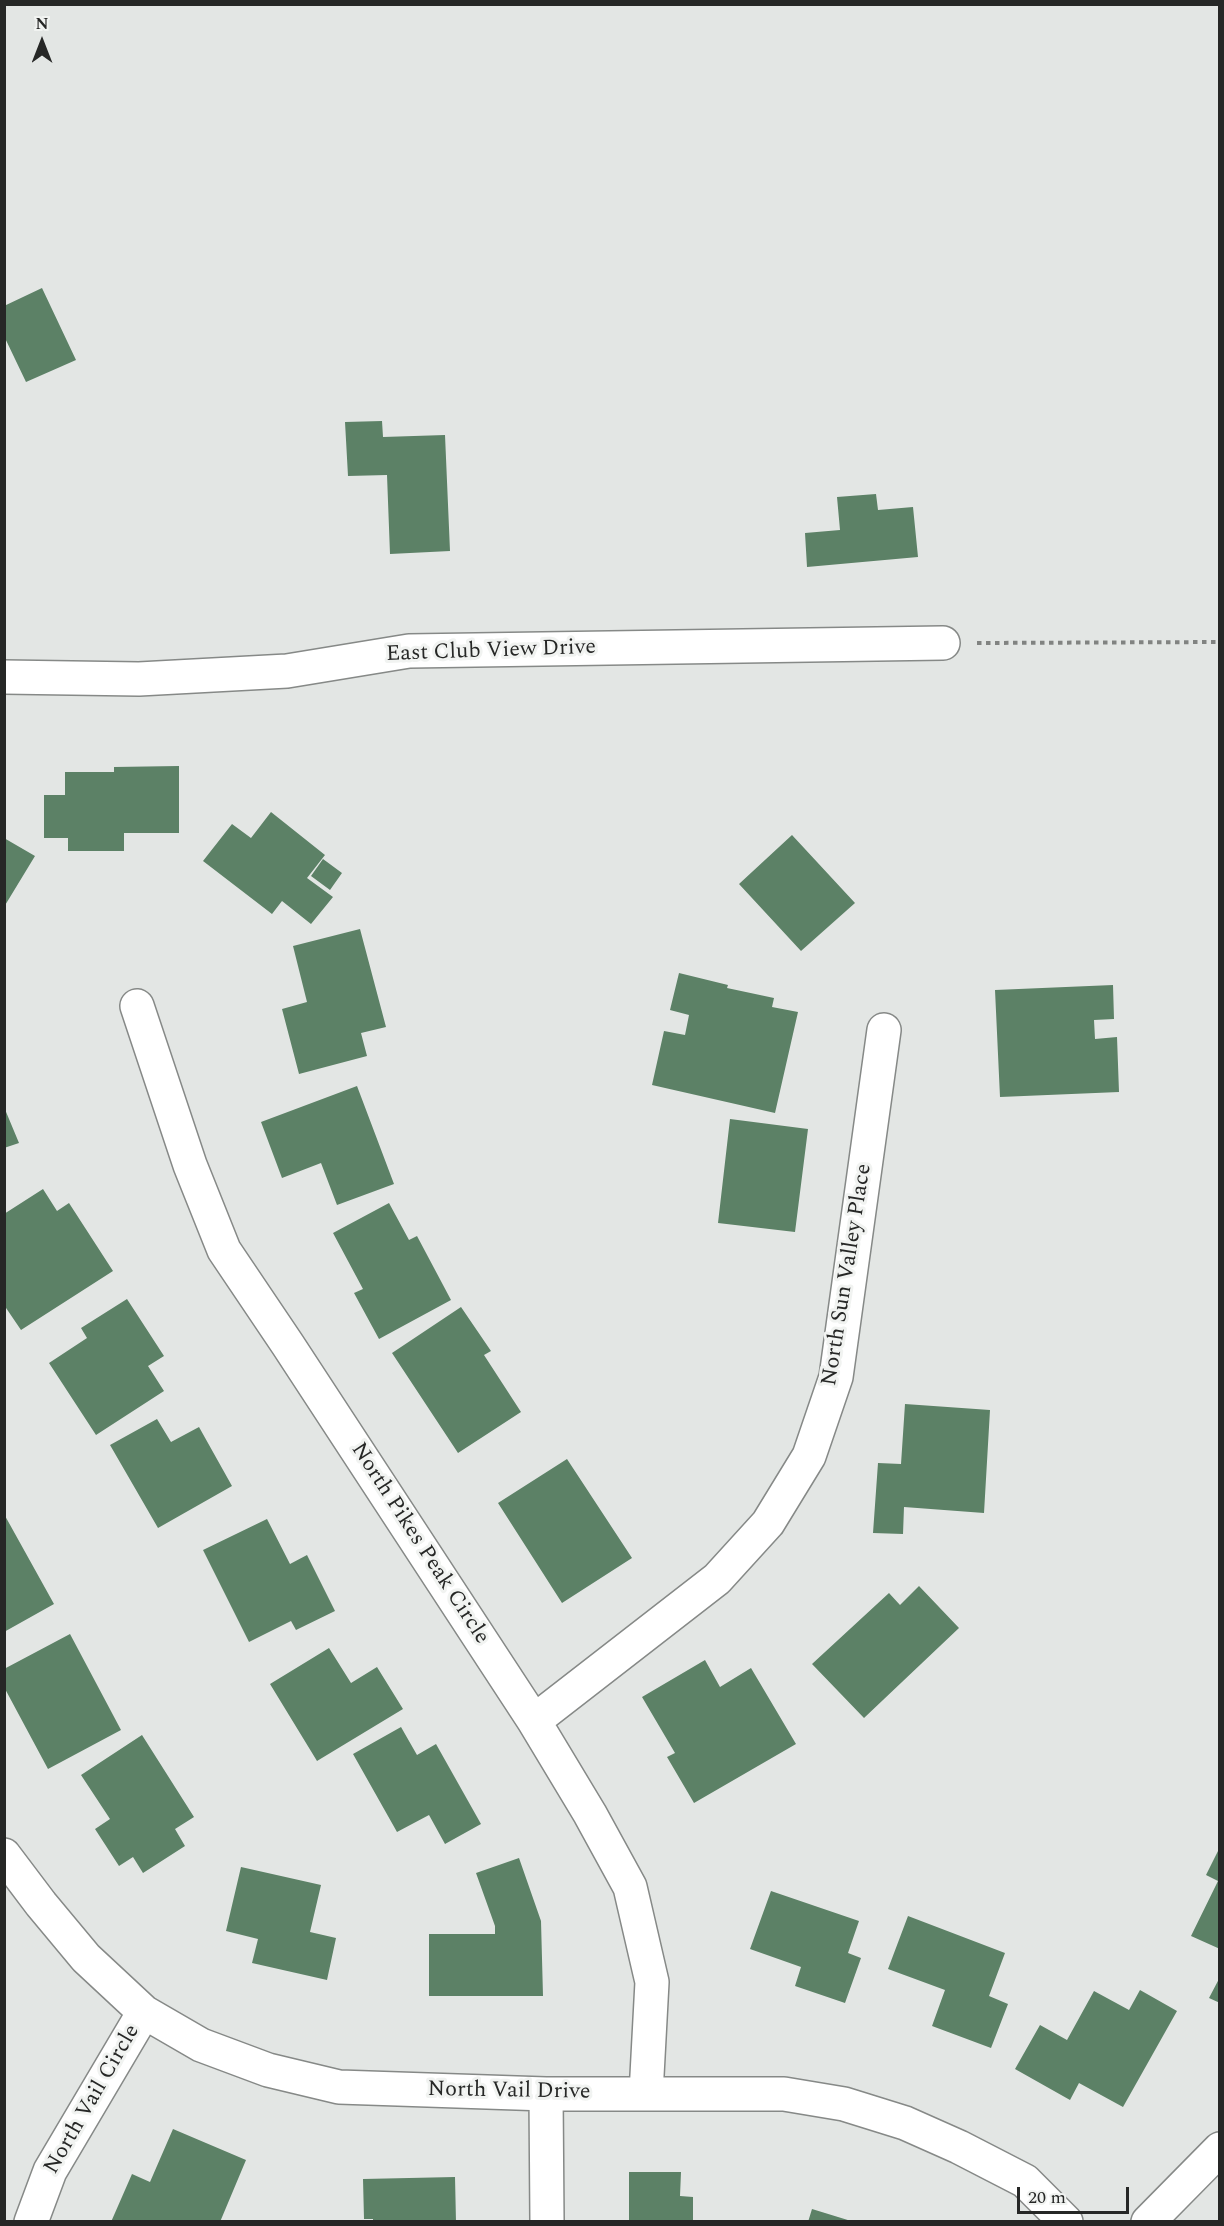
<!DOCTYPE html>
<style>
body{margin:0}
#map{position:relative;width:1224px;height:2226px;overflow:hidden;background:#e3e6e4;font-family:Spectral,serif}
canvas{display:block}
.frame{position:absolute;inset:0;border:6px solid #262726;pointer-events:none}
.north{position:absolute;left:12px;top:12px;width:60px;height:60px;-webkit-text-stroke:4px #f1f3f1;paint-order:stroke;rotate:0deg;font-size:16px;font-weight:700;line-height:24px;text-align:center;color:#262726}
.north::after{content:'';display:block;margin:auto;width:21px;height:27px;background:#262726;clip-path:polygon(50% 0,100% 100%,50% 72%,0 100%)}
.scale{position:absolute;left:1017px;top:2187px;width:112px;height:27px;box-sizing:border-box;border:3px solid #262726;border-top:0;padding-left:8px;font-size:18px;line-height:21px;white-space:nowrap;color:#262726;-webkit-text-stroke:4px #f1f3f1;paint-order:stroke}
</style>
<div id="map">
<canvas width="1224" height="2226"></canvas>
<div class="frame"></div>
<div class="north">N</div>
<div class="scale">20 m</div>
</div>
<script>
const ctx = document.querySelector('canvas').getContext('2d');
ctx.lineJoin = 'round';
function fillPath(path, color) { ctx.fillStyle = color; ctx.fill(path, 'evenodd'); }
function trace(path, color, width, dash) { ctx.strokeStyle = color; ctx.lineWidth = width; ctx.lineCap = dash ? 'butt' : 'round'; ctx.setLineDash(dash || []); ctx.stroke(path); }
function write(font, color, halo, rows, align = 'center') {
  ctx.font = font + ' Spectral,serif'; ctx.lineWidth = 6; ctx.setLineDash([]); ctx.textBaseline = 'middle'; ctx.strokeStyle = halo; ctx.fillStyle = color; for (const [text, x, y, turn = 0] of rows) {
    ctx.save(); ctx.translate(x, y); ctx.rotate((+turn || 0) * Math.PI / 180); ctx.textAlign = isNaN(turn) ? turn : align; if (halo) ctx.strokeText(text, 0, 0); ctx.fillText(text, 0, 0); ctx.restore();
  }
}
const building = new Path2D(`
 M42,288L76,360L26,382L4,336V306Z
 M382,421L383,437L445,435L450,551L390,554L387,475L348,476L345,422Z
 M876,494L878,510L913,507L918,557L807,567L805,533L840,530L837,497Z
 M179,766V833H124V851H68V838H44V795H65V772H114V767Z
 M271,812L325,855L307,878L333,897L311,924L282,901L272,914L203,861L232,824L251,838Z
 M792,835L855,903L801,951L739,884Z
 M4,838L35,856L4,907Z
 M323,859L342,873L330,890L311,876Z
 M360,929L386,1027L361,1033L367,1056L299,1074L282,1009L307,1002L293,946Z
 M679,973L728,985L727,988L774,998L772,1007L798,1012L775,1113L652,1085L664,1031L685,1035L689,1015L670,1010Z
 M1113,985L1114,1019L1094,1020L1095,1039L1117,1037L1119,1092L1000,1097L995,990Z
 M357,1086L394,1184L337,1205L321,1163L282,1178L261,1122Z
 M4,1107L19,1143L4,1148Z
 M730,1119L808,1129L795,1232L718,1223Z
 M43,1189L57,1211L69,1203L113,1271L21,1330L4,1305V1214Z
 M389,1203L409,1240L417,1236L451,1300L379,1339L354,1293L363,1289L333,1233Z
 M127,1299L164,1356L148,1366L164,1391L96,1435L49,1363L87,1338L81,1328Z
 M461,1307L491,1351L484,1355L521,1412L458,1453L392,1353Z
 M905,1404L990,1410L984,1513L904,1507L903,1534L873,1533L878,1463L901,1464Z
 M157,1419L171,1442L199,1427L232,1486L158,1528L110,1445Z
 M567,1459L632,1558L562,1603L498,1503Z
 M4,1514L54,1604L4,1632Z
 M267,1519L290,1564L307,1555L335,1611L296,1630L291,1621L249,1642L203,1550Z
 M919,1586L959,1628L864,1718L812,1664L889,1593L900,1605Z
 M70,1634L121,1730L48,1769L4,1687V1669Z
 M329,1648L351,1683L377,1667L403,1709L317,1761L270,1684Z
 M705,1660L720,1687L751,1668L796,1744L694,1803L667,1757L675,1753L642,1697Z
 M401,1727L417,1755L436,1744L481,1824L445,1844L429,1815L397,1832L353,1754Z
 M142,1735L194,1817L175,1829L185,1846L143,1873L133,1857L119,1866L95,1829L110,1819L81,1775Z
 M1220,1847V1949L1191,1936L1218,1881L1206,1875Z
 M519,1858L541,1921L543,1996H429V1934H495V1926L476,1873Z
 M241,1867L321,1885L310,1932L336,1938L327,1980L252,1963L258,1939L226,1931Z
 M771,1891L859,1921L848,1953L861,1958L845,2003L795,1986L801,1967L750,1949Z
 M908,1916L1005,1953L989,1996L1008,2004L991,2048L932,2026L945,1990L888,1969Z
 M1220,1977V2003L1209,1998Z
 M1140,1990L1177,2011L1123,2107L1079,2083L1070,2100L1015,2069L1040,2025L1067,2040L1094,1991L1129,2010Z
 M173,2129L246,2160L220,2222H111L132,2174L150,2182Z
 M629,2172H681L680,2196L693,2197V2222H629Z
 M455,2177L456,2222H373V2219H364L363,2179Z
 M812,2209L851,2221V2222H808Z`);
const path = new Path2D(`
 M977,643L1220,642`);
const minor = new Path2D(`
 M4,677L139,679L287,671L409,651L943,643
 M137,1006L190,1165L224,1250L288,1345L534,1721L590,1814L630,1887L652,1982L646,2094
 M534,1721L717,1579L768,1523L809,1456L836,1377L884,1030
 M4,1855L41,1904L86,1958L144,2012L201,2045L268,2070L339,2087L546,2094H784L844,2104L905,2123L959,2147L1025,2181L1066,2222
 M546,2094L547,2222
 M31,2222L50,2171L144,2012
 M1148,2222L1220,2149`);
const streetNames = [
 ["East Club View Drive",491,652,-2],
 ["North Sun Valley Place",848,1275,-81],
 ["North Pikes Peak Circle",419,1544,57],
 ["North Vail Drive",509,2092,1],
 ["North Vail Circle",93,2100,-60]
];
fillPath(building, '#5c8166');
trace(minor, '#868987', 36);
trace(path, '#818381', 4, [4.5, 4.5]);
trace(minor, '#fff', 33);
write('22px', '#262726', '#f1f3f1', streetNames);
</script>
